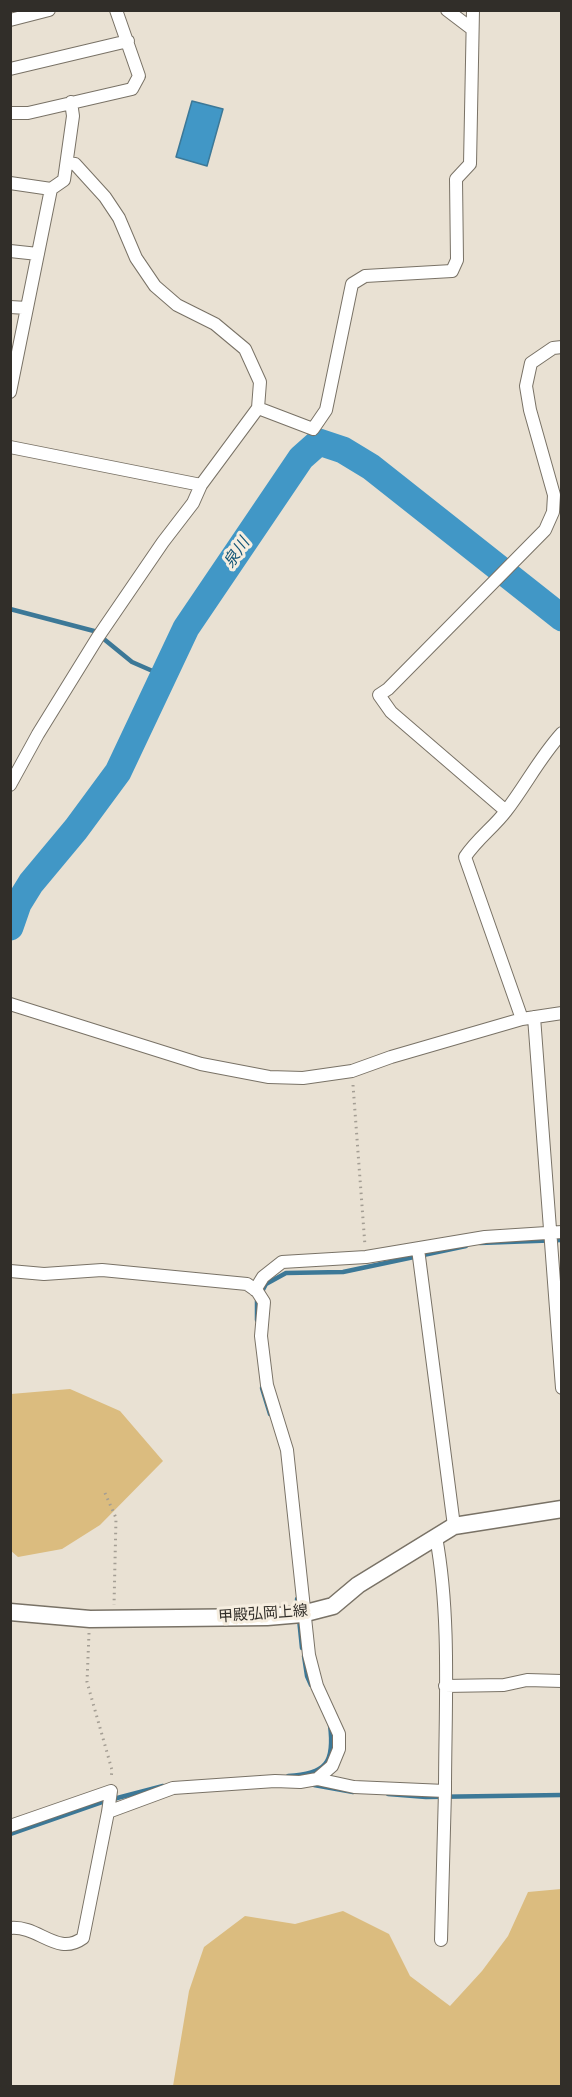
<!DOCTYPE html>
<meta charset="utf-8">
<style>
body{margin:0}
#map{position:relative;width:572px;height:2097px;overflow:hidden;background:#e9e1d3;font-family:"Noto Sans",sans-serif}
canvas{display:block}
.frame{position:absolute;inset:0;border:12px solid #312e29;pointer-events:none}
</style>
<div id="map">
<canvas width="572" height="2097"></canvas>
<div class="frame"></div>
</div>
<script>
const ctx = document.querySelector('canvas').getContext('2d');
ctx.lineJoin = 'round';
function fillPath(path, color) { ctx.fillStyle = color; ctx.fill(path, 'evenodd'); }
function trace(path, color, width, dash) { ctx.strokeStyle = color; ctx.lineWidth = width; ctx.lineCap = dash ? 'butt' : 'round'; ctx.setLineDash(dash || []); ctx.stroke(path); }
function write(font, color, halo, rows, align = 'center') {
  ctx.font = font + ' "Noto Sans","Noto Sans JP",sans-serif'; ctx.lineWidth = 6; ctx.setLineDash([]); ctx.textBaseline = 'middle'; ctx.strokeStyle = halo; ctx.fillStyle = color; for (const [text, x, y, turn = 0] of rows) {
    ctx.save(); ctx.translate(x, y); ctx.rotate((+turn || 0) * Math.PI / 180); ctx.textAlign = isNaN(turn) ? turn : align; if (halo) ctx.strokeText(text, 0, 0); ctx.fillText(text, 0, 0); ctx.restore();
  }
}
const green = new Path2D(`
 M70,1389L120,1411L163,1461L100,1525L62,1549L18,1557L10,1550L11,1394Z
 M561,1889V2086H173L189,1991L204,1947L245,1916L295,1924L343,1911L389,1934L410,1976L450,2006L482,1971L508,1936L528,1892Z`);
const water = new Path2D(`
 M192,101L223,109L207,166L176,157Z`);
const stream = new Path2D(`
 M10,609L94,631L132,662L164,676
 M480,1243L562,1240
 M257,1320V1301L266,1284L286,1273L343,1272L466,1246
 M262,1388L270,1414
 M297,1599L302,1648
 M304,1656L307,1676L311,1685
 M288,1776C326,1774 335,1763 330,1725
 M314,1785L353,1792
 M388,1794L426,1797L562,1795
 M10,1834L102,1802L163,1786`);
const river = new Path2D(`
 M10,927L18,904L31,883L76,829L118,772L186,628L301,458L319,442L343,450L371,467L562,618`);
const path = new Path2D(`
 M353,1085L365,1246
 M105,1493L116,1518L114,1605
 M89,1633L87,1682L112,1770L111,1779`);
const street = new Path2D(`
 M447,10L472,29
 M10,20L49,10
 M10,69L128,41
 M10,113H28L132,89L139,76L116,10
 M10,183L51,189L64,180L73,116L71,102
 M10,251L38,254
 M10,307L27,308
 M10,392L51,189
 M258,408L313,429L326,410L352,284L365,276L452,271L457,260L456,179L470,164L473,10
 M10,447L201,485
 M10,785L38,734L98,637L163,542L193,503L201,485L258,408L260,382L245,349L215,324L177,305L155,286L136,258L119,218L105,197L75,164L67,163
 M506,811L391,712L379,695L388,689L545,530L553,512L554,495L530,410L526,386L531,363L553,348L562,347
 M10,1004L201,1064L269,1077L303,1078L352,1071L391,1057L522,1019L562,1013
 M534,1017L562,1388
 M522,1019L465,857C477,839 494,827 506,811C526,785 540,757 562,733
 M418,1249L454,1526
 M10,1271L44,1274L102,1270L247,1284L257,1291L264,1302L261,1336L267,1385L287,1450L309,1655L317,1686L339,1734V1749L332,1766L317,1779L300,1782L275,1781L173,1788L108,1812L111,1791L10,1826
 M255,1290L263,1277L282,1262L366,1257L485,1237L562,1232
 M445,1686L504,1685L527,1680L562,1681
 M317,1779L354,1787L445,1791C445,1709 451,1618 436,1537
 M10,1928C39,1925 57,1957 83,1938L108,1812
 M441,1940L445,1791`);
const secondary = new Path2D(`
 M10,1612L90,1619L267,1617L302,1614L333,1606L358,1585L454,1526L562,1509`);
const streetNames = [
 ["甲殿弘岡上線",263,1614,-4]
];
const waterNames = [
 ["泉川",237,553,-56]
];
fillPath(green, '#dbbc7f');
fillPath(water, '#4197c6');
trace(water, '#3c7897', 1.5);
trace(stream, '#3c7897', 4.5);
trace(river, '#4197c6', 27);
trace(street, '#797266', 14);
trace(secondary, '#797266', 19);
trace(path, '#a49e94', 3, [1.5, 4.5]);
trace(street, '#fff', 12);
trace(secondary, '#fff', 16);
write('15px', '#312e29', '#f6eee0', streetNames);
write('italic 16px', '#135576', '#f6eee0', waterNames);
</script>
